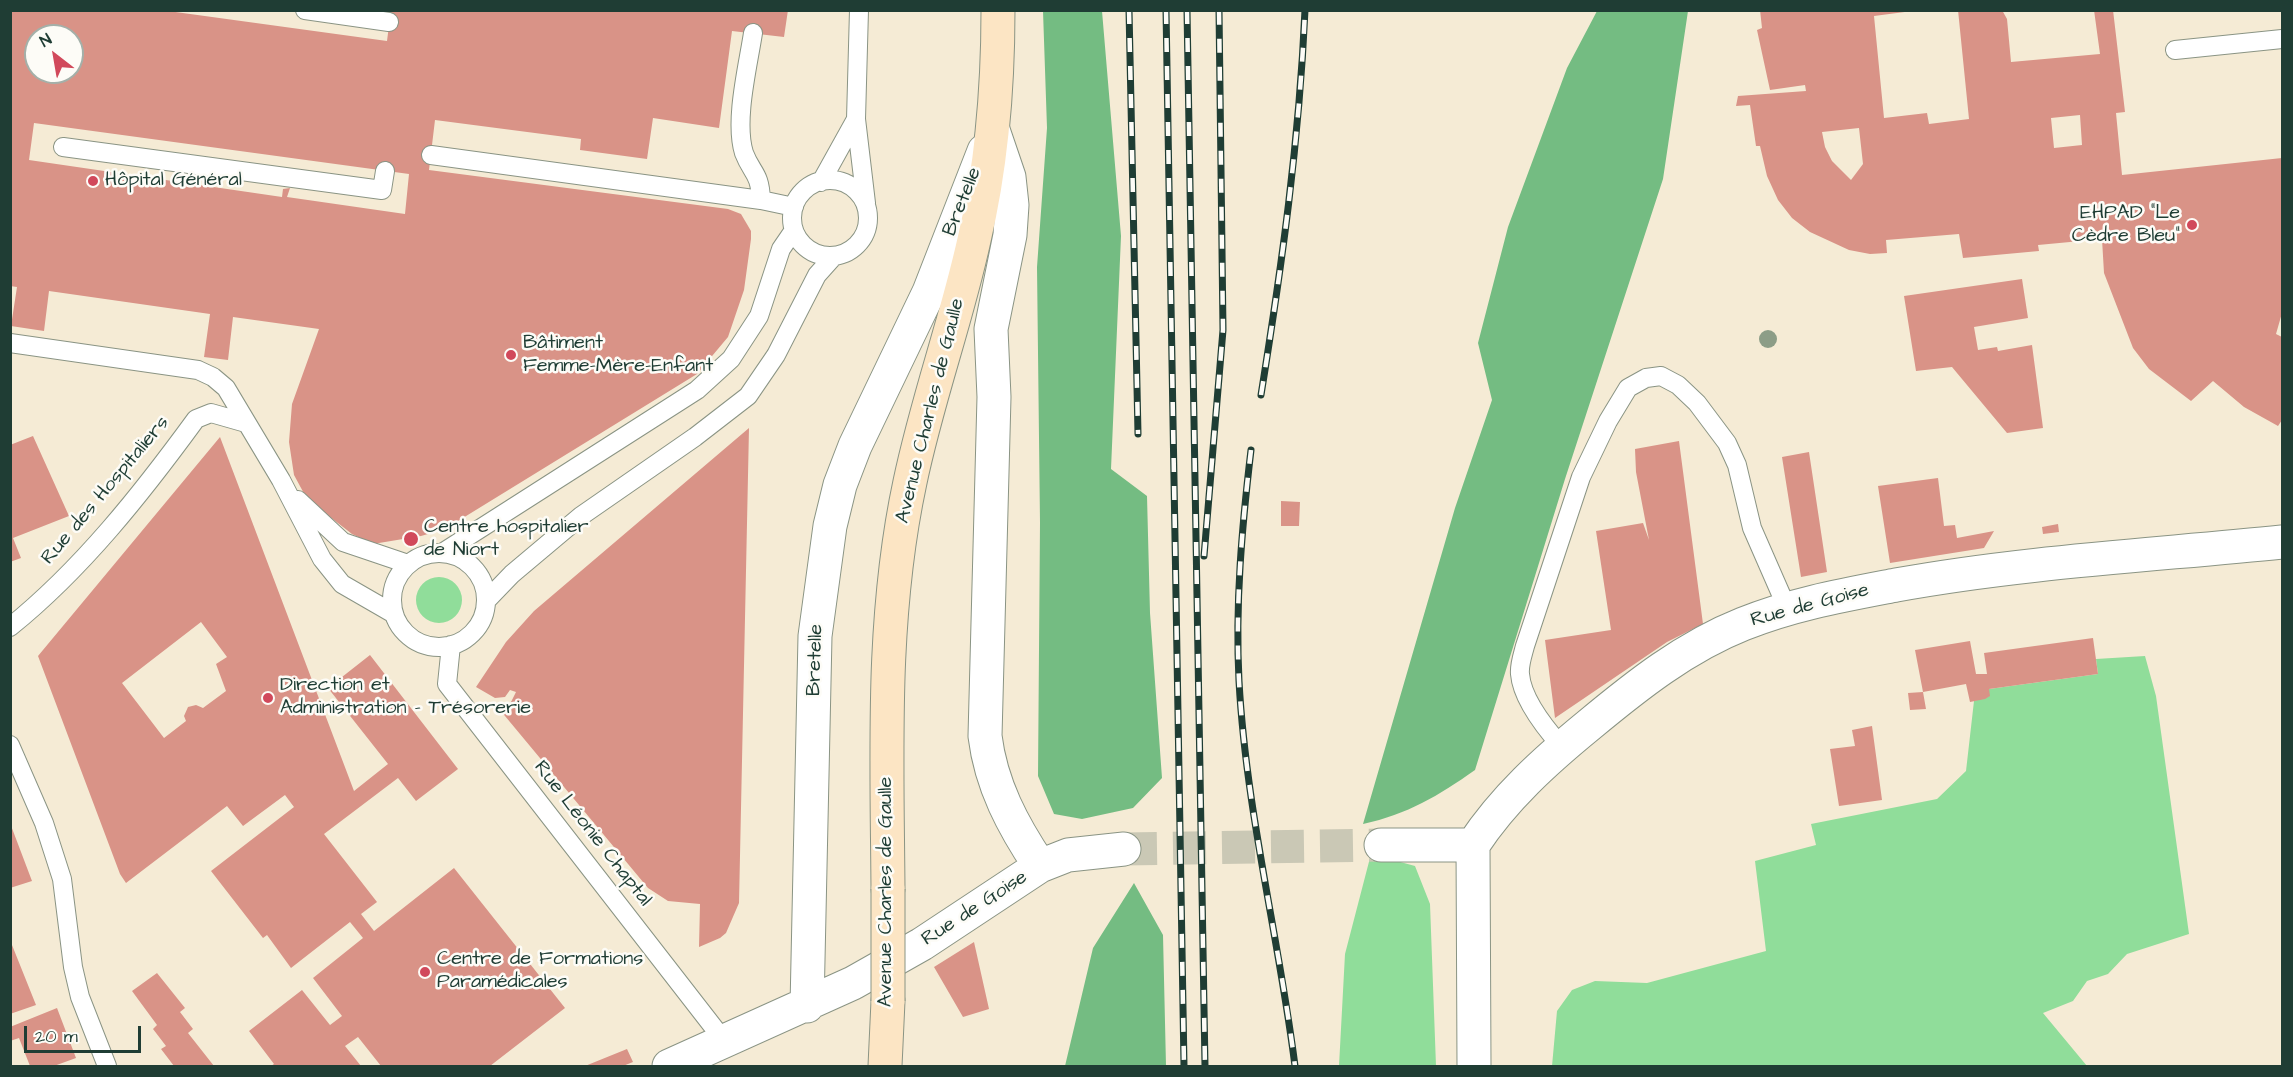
<!DOCTYPE html>
<meta charset="utf-8">
<style>
body{margin:0}
#map{position:relative;width:2293px;height:1077px;overflow:hidden;background:#f5ebd5;font-family:"Architects Daughter",sans-serif}
canvas{display:block}
.frame{position:absolute;inset:0;border:12px solid #1f3d34;pointer-events:none}
.north{position:absolute;left:24px;top:24px;width:60px;height:60px;box-sizing:border-box;background:#fdfcf7;border:2px solid #a4b0a9;border-radius:50%;rotate:329deg;font-size:16px;font-weight:700;line-height:24px;text-align:center;color:#1f3d34}
.north::after{content:'';display:block;margin:auto;width:21px;height:27px;background:#d1495b;clip-path:polygon(50% 0,100% 100%,50% 72%,0 100%)}
.scale{position:absolute;left:24px;top:1026px;width:117px;height:27px;box-sizing:border-box;border:3px solid #1f3d34;border-top:0;padding-left:8px;font-size:18px;line-height:21px;white-space:nowrap;color:#1f3d34;-webkit-text-stroke:4px #fdfcf7;paint-order:stroke}
</style>
<div id="map">
<canvas width="2293" height="1077"></canvas>
<div class="frame"></div>
<div class="north">N</div>
<div class="scale">20 m</div>
</div>
<script>
const ctx = document.querySelector('canvas').getContext('2d');
ctx.lineJoin = 'round';
function fillPath(path, color) { ctx.fillStyle = color; ctx.fill(path, 'evenodd'); }
function trace(path, color, width, dash) { ctx.strokeStyle = color; ctx.lineWidth = width; ctx.lineCap = dash ? 'butt' : 'round'; ctx.setLineDash(dash || []); ctx.stroke(path); }
function write(font, color, halo, rows, align = 'center') {
  ctx.font = font + ' "Architects Daughter",sans-serif'; ctx.lineWidth = 5; ctx.setLineDash([]); ctx.textBaseline = 'middle'; ctx.strokeStyle = halo; ctx.fillStyle = color; for (const [text, x, y, turn = 0] of rows) {
    ctx.save(); ctx.translate(x, y); ctx.rotate((+turn || 0) * Math.PI / 180); ctx.textAlign = isNaN(turn) ? turn : align; if (halo) ctx.strokeText(text, 0, 0); ctx.fillText(text, 0, 0); ctx.restore();
  }
}
const green = new Path2D(`
 M416 600a23 23 0 1 1 46 0a23 23 0 1 1-46 0Z
 M2145,656L2156,696L2189,934L2127,954L2108,974L2087,981L2073,1001L2043,1013L2087,1066H1552L1557,1011L1572,990L1595,981L1647,983L1766,951L1755,861L1816,845L1811,824L1937,799L1966,771L1974,701L1989,696V689L2098,674L2096,659Z
 M1371,854L1415,866L1430,904L1436,1066H1339L1345,954Z`);
const forest = new Path2D(`
 M1043,11H1102L1121,236L1111,469L1147,496L1150,613L1162,778L1133,808L1082,819L1054,814L1038,776L1040,523L1037,267L1047,128Z
 M1597,11H1688L1663,179L1565,479L1475,770C1438,796 1408,814 1363,824L1455,508L1492,400L1478,343L1508,227L1567,68Z
 M1134,883L1163,935L1166,1066H1065L1093,948Z`);
const building = new Path2D(`
 M10,10H161L387,41L391,10H788L784,37L732,31L719,128L653,118L647,159L580,150L581,139L435,120L429,170L728,209L741,214L751,231V239L744,290L728,337L697,374L445,529L421,536L373,544L352,534L307,499L294,475L289,442L292,404L319,329L233,317L228,360L204,357L210,314L49,291L44,331L11,326L17,287L10,286ZM36,36H72V72H36ZM34,123L409,174L405,214L287,197L290,188L283,189L282,197L29,160Z
 M1760,10H1920L1874,16L1884,118L1927,113L1929,124L1969,119L1958,10H2002L2007,19L2011,62L2100,54L2094,10H2113L2125,112L2116,113L2122,175L2282,158V313L2276,334L2282,337V420L2278,426L2244,407L2213,381L2191,401L2149,369L2133,348L2104,273L2102,239L2038,245L2039,251L1963,258L1959,234L1886,240L1887,253L1870,254L1849,250L1810,232L1792,218L1778,200L1767,176L1760,146H1756L1750,105L1736,106L1738,96L1806,91L1805,85L1770,90L1757,30L1762,28ZM2080,115L2082,145L2054,148L2051,118ZM1859,128L1863,164L1851,180L1832,161L1825,147L1822,132Z
 M2022,279L2028,318L1974,327L1978,350L1997,347L1998,351L2032,345L2043,428L2007,433L1952,367L1916,371L1904,296Z
 M749,428L739,903L726,933L720,938L699,947L700,904L668,901L648,888L500,710L510,704L516,692L510,690L505,697L495,698L476,687L506,642L534,611Z
 M33,436L69,516L13,538L21,558L10,562V445Z
 M220,437L354,791L388,764L328,688L370,655L458,769L416,801L398,778L324,834L377,902L361,914L374,931L454,868L565,1008L490,1066H381L358,1037L345,1046L361,1066H271L274,1064L249,1031L302,990L330,1025L342,1016L313,978L363,938L350,922L291,968L267,935L263,938L211,871L294,807L285,795L243,826L227,806L126,883L120,874L38,656ZM201,622L227,657L216,664L226,691L203,708L196,705L188,707L184,716L186,721L164,738L122,683Z
 M1679,441L1703,624L1667,642L1555,718L1545,640L1611,630L1596,531L1643,523L1649,540L1636,472L1635,449Z
 M1809,452L1827,572L1801,577L1782,457Z
 M1938,478L1944,526L1955,525L1957,538L1994,531L1984,548L1890,563L1878,486Z
 M1281,501L1300,502L1299,526H1281Z
 M2058,524L2059,532L2043,534L2042,527Z
 M2093,638L2098,674L1989,689L1990,696L1985,699L1970,702L1966,684L1923,692L1915,650L1970,641L1976,674H1987L1984,653Z
 M1923,692L1926,709L1910,710L1908,693Z
 M1872,726L1882,800L1839,806L1830,749L1855,746L1852,730Z
 M10,823L32,881L10,888Z
 M10,940L36,1005L10,1014Z
 M974,942L989,1009L963,1017L934,967Z
 M157,973L185,1008L180,1012L193,1029L188,1033L214,1066H174L161,1049L166,1046L153,1029L157,1025L132,991Z
 M57,1008L76,1058L54,1066H30L19,1038L10,1041V1027Z
 M627,1049L633,1062L623,1066H585Z`);
const minorTunnel = new Path2D(`
 M1124,849L1381,845`);
const service = new Path2D(`
 M305,10L389,22
 M859,10L856,119L866,203
 M753,33C748,66 734,121 744,153C752,174 760,172 761,200L794,207
 M2175,50L2282,39
 M63,147L382,190L385,171
 M431,155L761,200
 M792 218a38 38 0 1 1 76 0a38 38 0 1 1-76 0Z
 M821,182L856,119
 M10,343L198,370L213,377L226,388L281,480L322,559L342,584L394,614
 M298,500L343,542L408,564
 M442,553L697,390L731,359L759,316L781,249L794,230
 M392 600a47 47 0 1 1 94 0a47 47 0 1 1-94 0Z
 M486,601L512,574L581,516L695,437L748,396L776,355L817,275L834,256
 M10,627C82,569 142,493 196,419L211,413L246,423
 M451,645L447,684L725,1042
 M10,745L44,823L62,879L73,967L80,997L107,1066
 M1562,747C1546,729 1522,699 1520,674C1519,665 1523,654 1525,646L1581,477L1608,421L1628,388L1646,378L1661,376L1678,385L1697,403L1727,443L1737,465L1752,528L1787,608`);
const minor = new Path2D(`
 M993,130L1009,177L1012,205L1010,235L991,329L994,397L985,736C991,785 1013,826 1040,866
 M1381,845H1473
 M1473,845C1504,798 1545,761 1589,725C1636,686 1685,647 1743,624C1793,604 1844,595 1896,585C2023,562 2154,555 2282,542
 M1473,845L1474,1066
 M807,1006L815,636L830,526L840,485L855,446L929,292L984,151
 M669,1066L853,983L922,944L1040,866L1068,855L1124,849`);
const secondary = new Path2D(`
 M888,889C887,752 881,617 910,482C927,400 956,322 974,240C992,165 998,88 998,10
 M885,1066L888,1001`);
const rail = new Path2D(`
 M1129,10L1138,434
 M1166,10L1184,1066
 M1187,10L1205,1066
 M1261,395C1282,264 1299,143 1305,10
 M1251,450C1242,526 1235,604 1239,681C1246,811 1279,938 1295,1066
 M1204,556L1223,330L1219,10`);
const secondaryBridge = new Path2D(`
 M888,1001V889`);
const trees = [
 [1768,339]
];
const markers = [
 [93,181,6,"#d1495b"],
 [2192,225,6,"#d1495b"],
 [511,355,6,"#d1495b"],
 [411,539,8,"#d1495b"],
 [268,698,6,"#d1495b"],
 [425,972,6,"#d1495b"]
];
const poiNames = [
 ["Hôpital Général",105,181],
 ["EHPAD \"Le",2180,214,"right"],
 ["Cèdre Bleu\"",2180,237,"right"],
 ["Bâtiment",523,344],
 ["Femme-Mère-Enfant",523,367],
 ["Centre hospitalier",424,528],
 ["de Niort",424,551],
 ["Direction et",280,686],
 ["Administration - Trésorerie",280,709],
 ["Centre de Formations",437,960],
 ["Paramédicales",437,983]
];
const streetNames = [
 ["Bretelle",963,202,-68],
 ["Avenue Charles de Gaulle",931,411,-76],
 ["Rue des Hospitaliers",106,491,-50],
 ["Rue de Goise",1810,606,-15],
 ["Bretelle",816,660,-88],
 ["Rue Léonie Chaptal",592,834,52],
 ["Avenue Charles de Gaulle",887,892,-90],
 ["Rue de Goise",975,909,-33]
];
fillPath(green, '#90dd9a');
fillPath(forest, '#74bc82');
fillPath(building, '#d99387');
trace(minorTunnel, '#cac8b5', 33, [33, 16]);
trace(service, '#8a9484', 20);
trace(minor, '#8a9484', 35);
trace(secondary, '#8a9484', 35);
trace(service, '#fff', 18);
trace(minor, '#fff', 33);
trace(secondary, '#fce5c4', 33);
trace(rail, '#1f3d34', 7);
trace(rail, '#fdfcf7', 4.5, [14]);
trace(secondaryBridge, '#8a9484', 35, []);
trace(secondaryBridge, '#fce5c4', 33);
ctx.fillStyle = '#8c9d87';
for (const [x, y] of trees) { ctx.beginPath(); ctx.arc(x, y, 9, 0, 2 * Math.PI); ctx.fill(); }
for (const [x, y, r, color] of markers) { const dot = new Path2D(); dot.arc(x, y, r, 0, 2 * Math.PI); ctx.fillStyle = color; ctx.fill(dot); trace(dot, '#fdfcf7', 2); }
write('20px', '#1f3d34', '#fdfcf7', poiNames, 'left');
write('20px', '#1f3d34', '#fdfcf7', streetNames);
</script>
